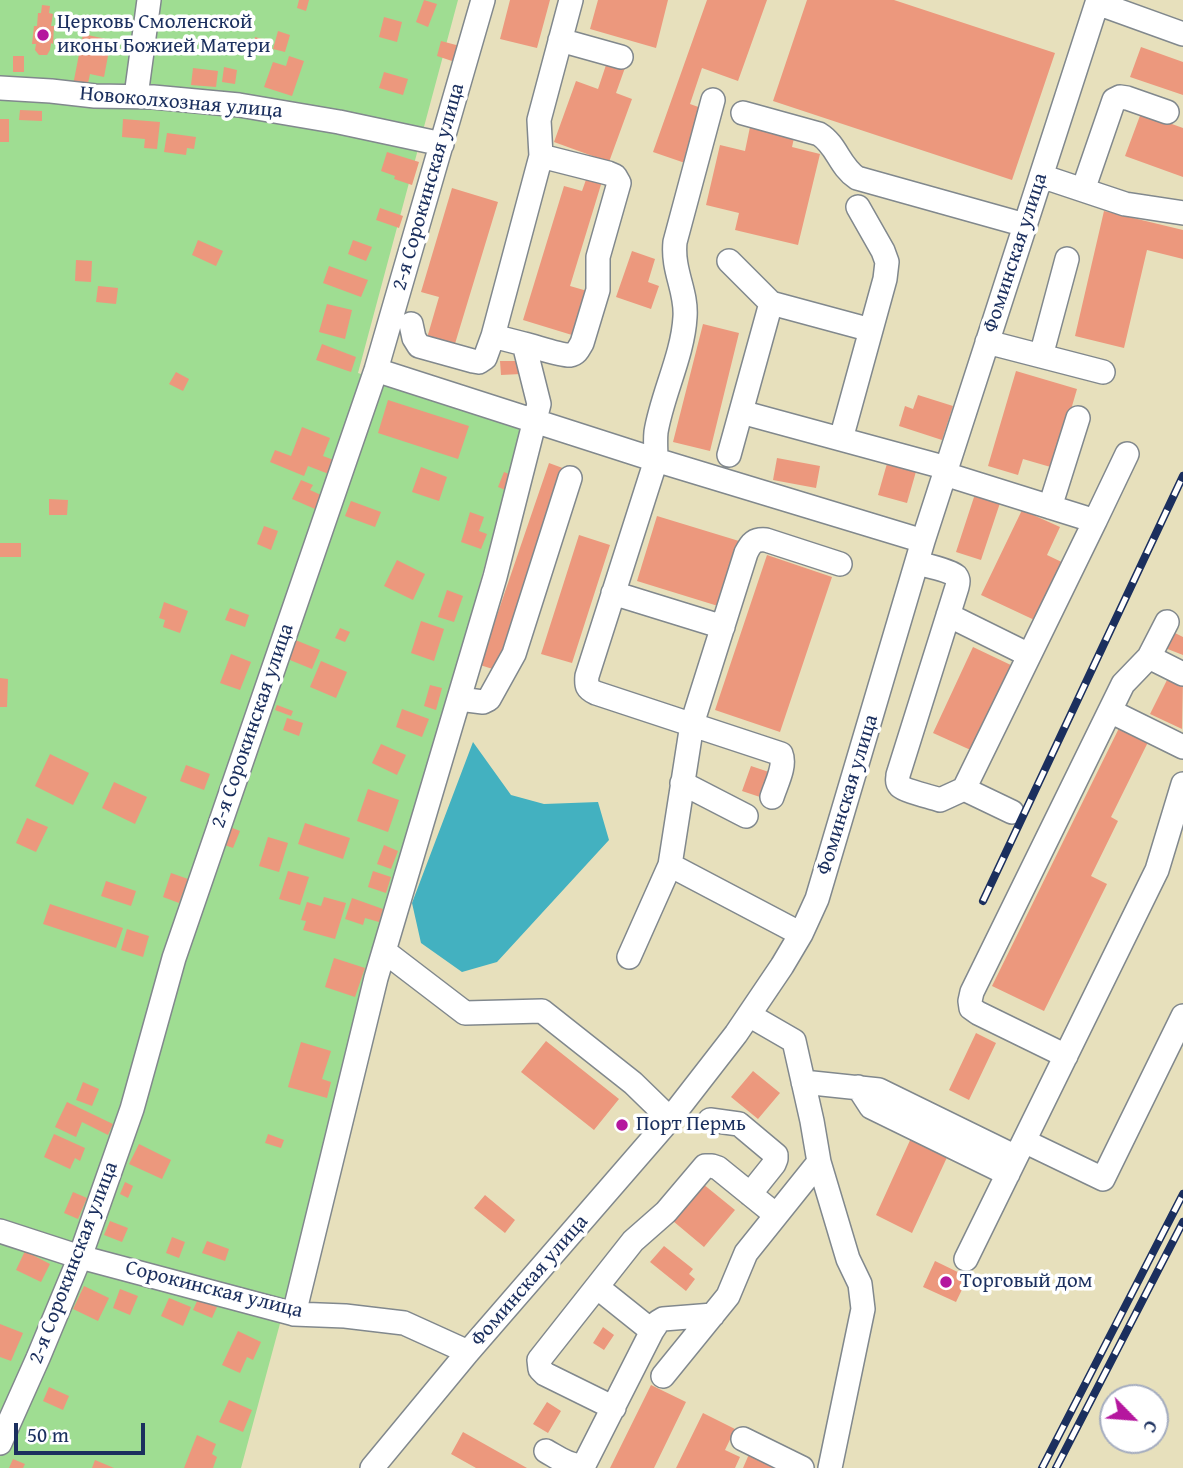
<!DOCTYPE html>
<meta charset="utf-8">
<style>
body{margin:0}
#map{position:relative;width:1183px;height:1468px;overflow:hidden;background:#e7e0bc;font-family:"Gentium Book Plus",serif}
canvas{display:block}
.north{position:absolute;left:1099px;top:1384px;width:70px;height:70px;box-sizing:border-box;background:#fff;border:2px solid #a4acbf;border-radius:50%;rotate:115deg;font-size:19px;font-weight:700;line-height:28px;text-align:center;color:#1b2f5e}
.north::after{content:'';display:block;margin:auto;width:24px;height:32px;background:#b5179e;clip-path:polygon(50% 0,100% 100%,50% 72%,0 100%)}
.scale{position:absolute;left:14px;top:1423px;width:131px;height:32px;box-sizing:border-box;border:4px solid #1b2f5e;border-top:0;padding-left:9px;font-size:21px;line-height:24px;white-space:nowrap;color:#1b2f5e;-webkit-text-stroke:5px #fff;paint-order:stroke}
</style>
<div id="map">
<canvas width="1183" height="1468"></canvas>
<div class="north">С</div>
<div class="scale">50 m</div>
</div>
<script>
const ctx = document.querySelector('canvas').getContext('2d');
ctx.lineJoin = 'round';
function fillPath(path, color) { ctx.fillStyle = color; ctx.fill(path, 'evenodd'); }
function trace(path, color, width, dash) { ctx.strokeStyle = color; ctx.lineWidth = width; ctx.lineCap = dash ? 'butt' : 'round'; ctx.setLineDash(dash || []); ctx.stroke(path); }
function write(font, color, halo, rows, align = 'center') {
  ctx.font = font + ' "Gentium Book Plus",serif'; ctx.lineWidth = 7; ctx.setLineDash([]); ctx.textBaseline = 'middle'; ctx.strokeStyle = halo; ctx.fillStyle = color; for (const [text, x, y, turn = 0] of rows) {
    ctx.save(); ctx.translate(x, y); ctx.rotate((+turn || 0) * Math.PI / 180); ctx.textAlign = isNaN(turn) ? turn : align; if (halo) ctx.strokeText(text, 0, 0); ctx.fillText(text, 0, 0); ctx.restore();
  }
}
const green = new Path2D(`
 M0,0H458L358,373L522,427L241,1468H0Z`);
const water = new Path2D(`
 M473,742L511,795L544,804L598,802L609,840L497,962L462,972L421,943L412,903Z`);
const building = new Path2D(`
 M299,0H309L306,11L297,8Z
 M424,0L437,4L428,27L416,22Z
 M510,0H550L537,48L500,39Z
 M598,0H668L656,48L590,29Z
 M707,0H767L738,81L702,68L690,104L704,109L685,163L653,152Z
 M807,0H894L1055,53L1012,180L773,101Z
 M42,5L50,6L49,13L53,14L51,26H54L53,44L51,43L50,50L47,55H39L35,50L36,44H32L34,26H37L38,13H41Z
 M384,17L402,22L397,42L379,37Z
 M278,31L290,35L285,52L273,49Z
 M83,34L111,40L104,77L90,74L87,88L73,85Z
 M255,37L270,41L267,49L253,45Z
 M441,41L460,46L455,62L437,56Z
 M1141,47L1183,62V95L1130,77Z
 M13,56H24V72H13Z
 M289,56L304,61L292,96L264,87L273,62L286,66Z
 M608,59L626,65L616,93L632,99L609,162L554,142L576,81L598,89Z
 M224,67L237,70L235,84L222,82Z
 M193,68L218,71L216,87L191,85Z
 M384,72L408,79L403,95L379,88Z
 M20,110L42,111V121L19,120Z
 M1141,113L1183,128V177L1125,156Z
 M0,119H9V142H0Z
 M123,119L160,122L157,149L144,148L145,139L122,137Z
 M750,127L794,138L792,147L820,154L798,245L735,230L739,213L706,205L720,145L745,151Z
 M167,133L196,137L194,149L187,148L186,155L164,152Z
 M387,152L419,162L412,185L394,179L395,176L381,171Z
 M588,174L603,178L570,286L594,293L588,312L580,309L572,335L523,320L564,186L582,191Z
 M452,188L498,202L454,347L427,338L439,297L421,292Z
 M380,208L403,216L399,228L376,220Z
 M1104,211L1183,230V259L1147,250L1124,348L1075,336Z
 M198,240L223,251L216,266L192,255Z
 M353,240L372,247L366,261L348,254Z
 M632,251L655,259L648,282L659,286L651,309L616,297Z
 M76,260L92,261L91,282L75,281Z
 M329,266L368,280L361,297L323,283Z
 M98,286L118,288L116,304L96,302Z
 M327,304L352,310L345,339L319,332Z
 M703,324L739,333L710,451L673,442Z
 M322,344L356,357L351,372L316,360Z
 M500,361H520L521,374L501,375Z
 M1016,371L1077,389L1054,468L1023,459L1018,475L988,466Z
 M176,372L189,379L183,391L169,384Z
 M918,395L953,406L942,440L899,426L905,406L913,409Z
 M388,400L469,426L458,459L378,433Z
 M302,427L330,438L323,456L339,462L334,476L308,466L304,476L270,462L275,450L291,456Z
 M890,453L919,461L907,503L878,495Z
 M777,458L820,466L816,488L773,480Z
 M549,463L568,470L499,671L480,665Z
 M421,467L447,477L439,501L412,492Z
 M504,472L514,476L508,491L498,487Z
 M301,480L313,485L310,490L321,495L315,509L292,499Z
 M975,494L1000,503L981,560L956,552Z
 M49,499L68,500L67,515H49Z
 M351,501L381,512L375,527L345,516Z
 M1022,510L1060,527L1047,555L1070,566L1043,624L981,595Z
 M470,512L484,517L479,531L487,534L481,549L461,542Z
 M657,516L739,541L718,606L637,581Z
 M264,526L278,531L271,550L257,544Z
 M579,535L610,545L572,663L541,654Z
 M0,543H21V557H0Z
 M767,555L832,577L780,732L715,710Z
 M397,560L425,574L413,600L384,586Z
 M447,590L463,596L454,622L438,617Z
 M164,602L188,611L180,633L163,627L165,620L159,618Z
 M230,608L249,615L245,627L225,620Z
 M421,621L444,629L434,661L411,653Z
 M340,628L350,632L345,642L335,638Z
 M1173,632L1183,637V655L1165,648Z
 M293,639L320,650L312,669L285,658Z
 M973,647L1015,667L975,752L933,733Z
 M231,654L251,662L240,690L220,683Z
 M321,661L347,672L336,698L310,687Z
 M1171,672L1183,677L1182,729L1150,714Z
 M0,678L8,679L7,707H0Z
 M430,685L442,688L436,710L424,706Z
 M277,705L293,711L291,716L275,710Z
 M402,709L429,719L422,737L396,727Z
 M287,718L303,723L299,736L283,730Z
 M1122,722L1151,736L1111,817L1118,821L1091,876L1107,884L1044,1011L992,986Z
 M381,744L406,755L397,775L372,763Z
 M50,754L89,773L73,805L35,786Z
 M186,765L210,774L204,790L180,781Z
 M751,766L769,772L760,797L742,791Z
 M114,782L147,797L135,824L102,808Z
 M368,789L399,800L388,832L357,821Z
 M27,818L48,827L36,852L16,843Z
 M305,823L350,838L343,859L298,844Z
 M225,825L240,831L233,848L219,843Z
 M268,837L288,843L279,872L259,866Z
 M384,845L398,851L391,869L377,864Z
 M288,871L309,877L300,905L279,899Z
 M373,871L391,877L386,893L368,887Z
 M171,873L188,879L179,903L163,897Z
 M106,881L136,891L131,906L101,896Z
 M324,897L346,903L335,939L303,930L306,921L301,920L307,902L321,906Z
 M352,898L383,909L379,922L365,918L363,925L345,919Z
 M50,904L123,928L116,948L43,924Z
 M127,929L149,936L143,957L121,950Z
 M334,958L365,968L355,997L325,987Z
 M976,1033L996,1043L969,1100L949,1090Z
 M546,1041L619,1099L594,1130L521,1072Z
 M301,1042L331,1051L322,1079L331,1082L327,1098L288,1087Z
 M753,1071L780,1093L758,1119L731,1097Z
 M83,1082L99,1089L92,1106L76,1100Z
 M67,1102L113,1124L108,1135L82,1122L76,1137L55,1127Z
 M54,1134L85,1148L80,1161L75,1158L70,1169L44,1157Z
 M268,1134L284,1140L281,1148L265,1143Z
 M912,1136L949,1153L912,1233L876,1215Z
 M139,1144L171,1160L162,1179L129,1164Z
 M125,1182L133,1186L128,1198L120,1194Z
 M703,1184L735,1210L704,1247L673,1221Z
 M73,1192L87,1198L78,1219L64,1213Z
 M485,1195L515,1220L505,1233L474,1208Z
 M110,1221L128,1228L122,1242L104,1235Z
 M172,1237L185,1242L179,1258L166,1253Z
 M207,1241L229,1249L225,1261L202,1253Z
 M664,1246L693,1269L689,1274L695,1279L686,1291L650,1262Z
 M25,1251L50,1264L41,1282L16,1270Z
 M935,1261L968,1277L956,1302L923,1287Z
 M84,1286L109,1298L98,1321L73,1309Z
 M120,1289L138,1296L130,1315L113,1308Z
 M169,1298L191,1307L183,1326L161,1316Z
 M198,1299L217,1307L212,1318L193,1310Z
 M0,1324L23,1333L11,1361L0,1357Z
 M603,1327L614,1335L604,1350L593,1343Z
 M238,1331L261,1342L253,1360L247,1357L240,1373L222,1365Z
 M651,1385L686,1402L654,1468H610Z
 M49,1387L69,1396L63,1410L43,1401Z
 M229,1400L252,1410L243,1432L219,1422Z
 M547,1402L561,1411L548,1433L533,1424Z
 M703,1413L735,1429L725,1450L740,1457L735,1468H676Z
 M463,1432L527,1468H476L451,1454Z
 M197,1435L216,1444L212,1454L217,1457L213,1468H184Z
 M750,1452L783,1468H743Z
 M13,1459L25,1464L23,1468H9Z
 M95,1460L114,1468H92Z`);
const minor = new Path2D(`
 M1097,3L1183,34
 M560,40L621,57
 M0,88L51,91L95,96L153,97L239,105L339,122L442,144
 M136,96L149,0
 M713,100L675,242C672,271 687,291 685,317C683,355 662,395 656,432C655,441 656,451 656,460L587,676C586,686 587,689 596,693L781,754C786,766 776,784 772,797
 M743,113L819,134C837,145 839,166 857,178L1025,225
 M1041,176L1083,190L1114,100L1120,97L1127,98L1167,112
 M1083,190L1125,204L1183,213
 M729,261L771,303L871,330
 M493,336L541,156L539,120L571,0
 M987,342L1103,372
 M524,344C534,346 562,356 570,355C577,354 579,348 582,343L598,290V257L619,183L615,176L608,173L541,156
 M1041,356L1067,259
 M376,370L656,460L923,541
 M741,412L947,468
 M841,439L885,279L887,262L883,251L858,207
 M729,455L771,303
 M945,474L1095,521L964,789L1012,812
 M1050,507L1078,418
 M1095,521L1127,454
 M917,563C925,565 951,571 956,576C959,580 958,583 957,587L898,775C898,780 896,782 900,786C905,791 932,797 940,800L964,789
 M613,593L723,627
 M948,615L1029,655
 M1149,657L1183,674
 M459,699L483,702L489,699L514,654L570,478
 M1110,711L1183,747
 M682,783L746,816
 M801,934L670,865L692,724L746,553C751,543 754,539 766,540L840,564
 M384,951L465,1013L542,1011L633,1083L670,1119
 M629,957L670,865
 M749,1015L794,1041L812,1121L819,1162L848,1259L860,1284L863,1309L830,1468
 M1066,1056L978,1013L971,1008L970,1001L972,992L1123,684L1149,657L1167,622
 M803,1082L879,1090L1016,1157
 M858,1087L871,1107L1008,1174
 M710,1120L739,1124L776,1155V1159L774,1164L750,1194
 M1024,1141L1103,1179L1183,1016
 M0,1231L80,1257L294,1314L345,1316L404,1323L468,1352
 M966,1259L1157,870L1183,784
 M597,1287L652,1331
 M294,1314L376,978L495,577L539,404L524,344L493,336L485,358L479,362L473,361L419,346L414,338L411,324
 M663,1376L728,1296L746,1253L819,1162
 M614,1408L545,1374L540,1369L539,1360L633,1241L666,1212L705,1166H712L718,1168L776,1215
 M743,1439L802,1468
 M0,1443L38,1358L80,1257L132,1109L174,958L376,370L483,0
 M546,1451C557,1457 571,1468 584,1465L652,1331L658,1322L663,1319L713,1315
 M372,1468L468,1352L670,1119L736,1034L782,966L801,934L817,899L923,541L1098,0`);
const rail = new Path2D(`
 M983,901L1183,476
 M1042,1468L1183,1194
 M1056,1468L1183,1222`);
const markers = [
 [43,35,7,"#b5179e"],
 [622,1125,7,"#b5179e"],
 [946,1282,7,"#b5179e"]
];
const poiNames = [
 ["Церковь Смоленской",57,23],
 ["иконы Божией Матери",57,47],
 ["Порт Пермь",636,1125],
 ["Торговый дом",960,1282]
];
const streetNames = [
 ["Новоколхозная улица",181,103,5],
 ["2-я Сорокинская улица",429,187,-74],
 ["Фоминская улица",1016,253,-72],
 ["2-я Сорокинская улица",253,726,-71],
 ["Фоминская улица",848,795,-73],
 ["2-я Сорокинская улица",74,1263,-69],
 ["Фоминская улица",530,1281,-49],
 ["Сорокинская улица",214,1290,14]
];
fillPath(green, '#9fdd92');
fillPath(water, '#43b1c0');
fillPath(building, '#ec987d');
trace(minor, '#81888d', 26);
trace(minor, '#fff', 23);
trace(rail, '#1b2f5e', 8);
trace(rail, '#fff', 5, [16]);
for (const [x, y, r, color] of markers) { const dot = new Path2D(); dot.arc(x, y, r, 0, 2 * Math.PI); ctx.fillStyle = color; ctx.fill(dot); trace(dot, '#fff', 2.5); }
write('21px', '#1b2f5e', '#fff', poiNames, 'left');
write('21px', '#1b2f5e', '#fff', streetNames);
</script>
